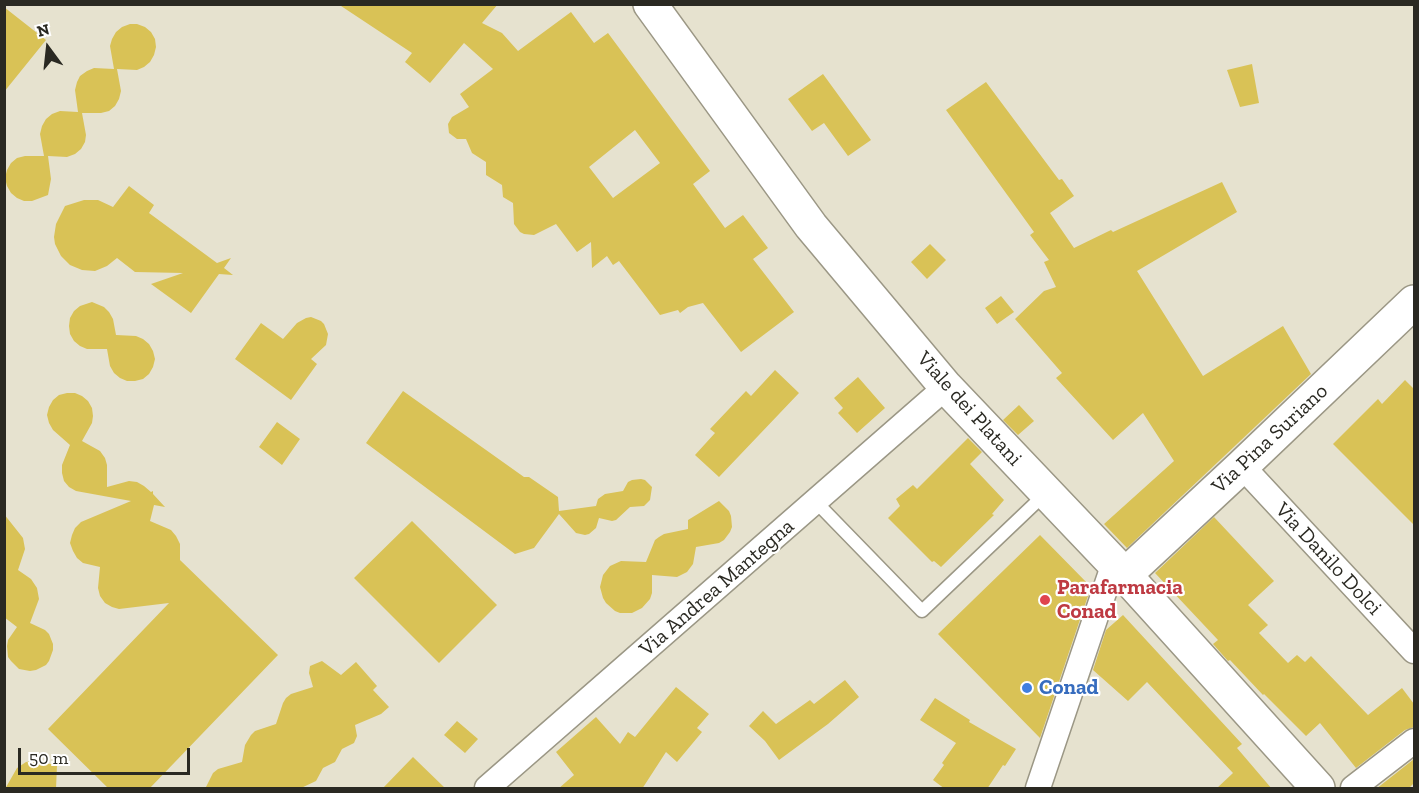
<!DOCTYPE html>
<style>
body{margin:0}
#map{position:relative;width:1419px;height:793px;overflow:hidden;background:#e6e2cf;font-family:"Zilla Slab",serif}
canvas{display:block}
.frame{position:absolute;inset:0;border:6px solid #2a2922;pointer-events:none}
.north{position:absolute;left:18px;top:18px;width:60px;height:60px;-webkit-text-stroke:4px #fff;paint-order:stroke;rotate:345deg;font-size:16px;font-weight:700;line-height:24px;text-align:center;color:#2a2922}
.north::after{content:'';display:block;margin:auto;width:21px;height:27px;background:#2a2922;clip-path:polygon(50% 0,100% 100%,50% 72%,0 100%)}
.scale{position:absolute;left:18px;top:748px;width:172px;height:27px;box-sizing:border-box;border:3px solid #2a2922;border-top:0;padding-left:8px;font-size:18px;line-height:21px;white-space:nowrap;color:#2a2922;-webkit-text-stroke:4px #fff;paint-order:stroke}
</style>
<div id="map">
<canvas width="1419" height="793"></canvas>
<div class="frame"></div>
<div class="north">N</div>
<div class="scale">50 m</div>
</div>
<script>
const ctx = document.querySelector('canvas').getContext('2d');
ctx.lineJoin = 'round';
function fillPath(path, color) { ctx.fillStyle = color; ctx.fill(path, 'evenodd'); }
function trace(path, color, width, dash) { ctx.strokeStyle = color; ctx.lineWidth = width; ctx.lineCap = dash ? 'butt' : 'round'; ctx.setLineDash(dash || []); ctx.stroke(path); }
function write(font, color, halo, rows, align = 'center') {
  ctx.font = font + ' "Zilla Slab",serif'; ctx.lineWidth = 4.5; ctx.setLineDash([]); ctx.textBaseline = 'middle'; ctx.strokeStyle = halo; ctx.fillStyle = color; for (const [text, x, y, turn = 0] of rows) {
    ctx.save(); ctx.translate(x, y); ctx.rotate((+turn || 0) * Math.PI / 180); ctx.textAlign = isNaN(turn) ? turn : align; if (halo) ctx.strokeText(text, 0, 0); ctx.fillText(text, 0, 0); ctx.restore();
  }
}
const building = new Path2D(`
 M338,4H498L482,23L502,33L518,51L571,12L594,43L608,33L710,171L693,184L725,228L743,215L768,248L753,259L794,312L741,352L703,303L688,307L680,313L678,310L660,315L619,261L613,265L607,256L592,268L591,242L577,252L556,224L534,235L524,234L520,232L514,224L513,203L503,197L502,185L486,175V162L472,153L466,139H457L449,133L448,124L452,117L469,107L460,94L493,69L464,43L430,83L405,62L412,53ZM635,130L660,163L613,198L589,167Z
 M4,7L46,40L4,92Z
 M130,24H137L145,27L151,32L155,39L156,47L154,55L150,62L144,67L137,70L117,69L121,91L119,99L115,106L109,111L101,113H82L86,135L85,142L81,149L75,154L67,157L48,156L51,179L48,195L32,201H24L17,198L11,193L7,186L5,178L7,170L11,163L17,158L25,156H44L40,134L42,126L46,119L52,114L60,111L78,112L75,90L77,82L80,76L87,71L94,68L114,69L110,46L112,39L116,32L122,27Z
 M1252,64L1259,103L1240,107L1227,70Z
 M823,74L871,140L848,156L824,123L812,131L788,99Z
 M986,82L1059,180L1062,179L1074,196L1050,213L1074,248L1111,230L1113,232L1222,182L1237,212L1137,271L1203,376L1283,326L1311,374L1127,548L1104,524L1174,461L1143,413L1113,440L1056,378L1062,373L1015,319L1044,291L1056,287L1044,262L1049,260L1030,235L1034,232L946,110Z
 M129,186L154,205L149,213L217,263L231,258L224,268L233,275L219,274L191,313L151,284L183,273L135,272L117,258L107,266L95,271L82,270L70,265L61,256L55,244L54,237L56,224L65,206L84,200H98L113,207Z
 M930,244L946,260L927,279L911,262Z
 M1001,296L1014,312L997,324L985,308Z
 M92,302L104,307L109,312L113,319L116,335L136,336L143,339L149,344L153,351L155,359L153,367L149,374L143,379L135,381H127L120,378L114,373L110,366L107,349H87L80,346L74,341L70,334L69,326L70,318L74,311L80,306Z
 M311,317L321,321L324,324L328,334L326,345L311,359L317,364L291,400L235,359L261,323L283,339L297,323L306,318Z
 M775,370L799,393L719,477L695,455L715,433L710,429L746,391L751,396Z
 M858,377L885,408L857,433L838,413L843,408L834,398Z
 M1405,380L1414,389V525L1333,444L1378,399L1382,404Z
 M403,391L524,477H529L558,497L559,511L596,506L598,499L605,494L623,491L628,482L632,480L641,479L645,480L652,487L650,500L644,506L630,507L616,520L612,521L599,518L596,528L589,534L585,535L576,533L559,514L534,548L515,554L366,443Z
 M67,393H75L82,396L88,401L92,408L93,416L92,423L82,441L100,451L105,458L107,465V487L129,481L137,482L144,486L151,492L153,491V494L165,507L154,505L150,521L171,530L176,536L180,544V560L278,655L149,789H109L48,729L169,603L119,609L112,607L105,603L100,596L98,588L100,567L83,563L77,558L73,551L70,543L72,535L75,528L81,522L131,501L76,491L69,487L64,481L62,473V465L70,445L53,430L49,423L47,415L49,407L53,400L59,395Z
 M1019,405L1034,421L1018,435L1003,420Z
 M277,422L300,439L282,465L259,447Z
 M968,438L982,452L970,464L1004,500L992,514L994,515L941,567L934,561L932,562L888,518L900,506L896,499L913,485L917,489Z
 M719,501L729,511L731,516L732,527L730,532L724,540L719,543L696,547L693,564L687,572L677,577L652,575V593L650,599L642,608L632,613H620L615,611L606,603L603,598L600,587L603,575L610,566L621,561L646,562L655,540L659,537L664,534L688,529V520Z
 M4,514L23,538L25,549L18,570L31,579L37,588L39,599L30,623L45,630L49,634L53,644V650L49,661L46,665L36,670L30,671L19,669L11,661L8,657L7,646L8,640L17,627L4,617Z
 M1214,517L1274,581L1248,605L1268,625L1259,633L1288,663L1297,655L1305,662L1311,656L1368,715L1402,688L1414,704V727L1405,730L1356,768L1320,723L1306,736L1264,694L1263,695L1230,660L1228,661L1213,644L1218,640L1155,573Z
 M412,521L497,605L439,663L354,578Z
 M1040,535L1091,587L1040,738L938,634Z
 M1123,615L1242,744L1237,748L1272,789H1216L1233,773L1147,682L1128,701L1093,670L1106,630Z
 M322,661L341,675L356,662L377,686L373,690L389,707L381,714L355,725L357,736L354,743L342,749L335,762L323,768L316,781L299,789H205L213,773L218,769L242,762L245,745L251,735L255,731L276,724L283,703L286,698L291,694L313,687L309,673L310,666Z
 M845,680L859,697L828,724L779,760L765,741L749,726L763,711L776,724L810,700L814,704Z
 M676,687L709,714L697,728L702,732L677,762L666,752L642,789H558L574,775L556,752L596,717L620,744L628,732L635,737Z
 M935,698L970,720L969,722L1016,749L1005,766L1003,765L987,789H945L933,780L944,765L942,763L956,743L920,720Z
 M457,721L478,739L465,753L444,735Z
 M413,757L446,789H382Z
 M1414,759V783L1408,789H1376Z
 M32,761L57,765L56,789H5L17,768L26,762Z`);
const lane = new Path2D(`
 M816,502L922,611L1046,493`);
const street = new Path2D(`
 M1242,466L1414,651
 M487,788L946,387
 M1038,788L1114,563
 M1353,788L1414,741`);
const secondary = new Path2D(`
 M650,4L811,226L946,387L1125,575L1318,788
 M1125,575L1242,466L1414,302`);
const markers = [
 [1045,600,6,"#e0444e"],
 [1027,688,6,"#3f7fe0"]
];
const streetNames = [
 ["Viale dei Platani",969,409,48],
 ["Via Pina Suriano",1270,439,-43],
 ["Via Danilo Dolci",1328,559,47],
 ["Via Andrea Mantegna",717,588,-41]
];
const healthNames = [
 ["Parafarmacia",1057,588],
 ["Conad",1057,612]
];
const shopNames = [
 ["Conad",1039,688]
];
fillPath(building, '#d9c256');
trace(lane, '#9b9785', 15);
trace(street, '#9b9785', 27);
trace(secondary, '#9b9785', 36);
trace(lane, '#fff', 12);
trace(street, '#fff', 24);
trace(secondary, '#fff', 33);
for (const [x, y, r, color] of markers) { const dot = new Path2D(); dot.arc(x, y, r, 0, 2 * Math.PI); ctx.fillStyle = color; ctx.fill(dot); trace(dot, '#fff', 2); }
write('21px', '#2a2922', '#fff', streetNames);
write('bold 21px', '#be3a42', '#fff', healthNames, 'left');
write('bold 21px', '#366cbe', '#fff', shopNames, 'left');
</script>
